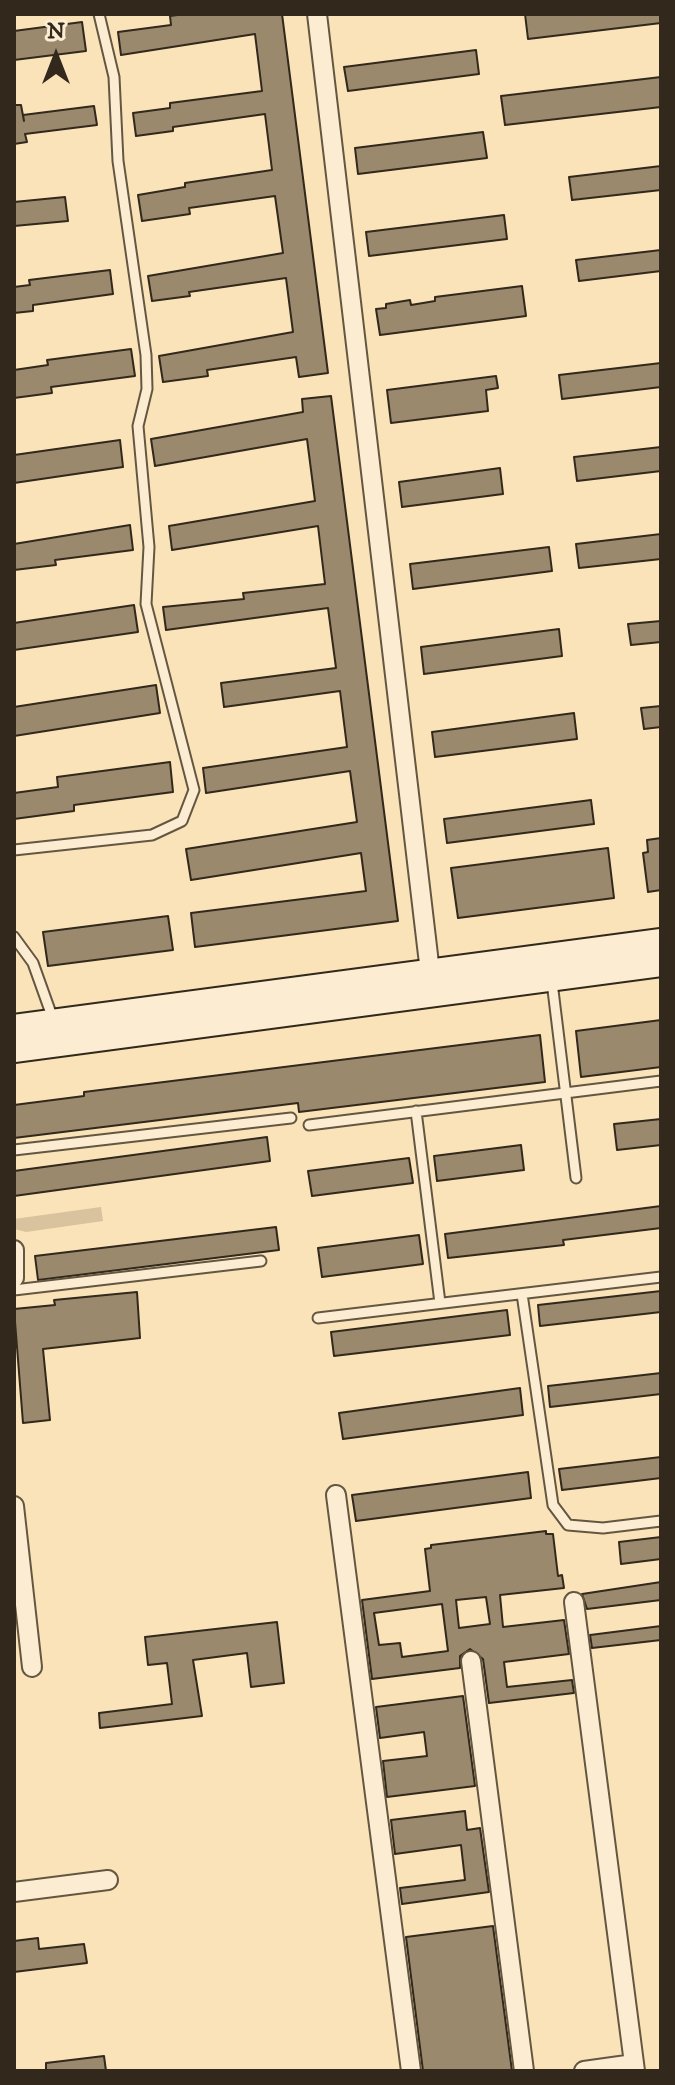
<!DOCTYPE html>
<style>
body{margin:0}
#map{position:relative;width:675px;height:2085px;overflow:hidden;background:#fae3b9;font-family:"IM FELL DW Pica",serif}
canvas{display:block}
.frame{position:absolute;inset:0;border:16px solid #32281b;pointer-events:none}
.north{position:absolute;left:16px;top:16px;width:80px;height:80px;-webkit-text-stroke:6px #fcedd2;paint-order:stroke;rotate:0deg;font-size:22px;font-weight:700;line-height:32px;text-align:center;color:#32281b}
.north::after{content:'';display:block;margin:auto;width:28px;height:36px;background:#32281b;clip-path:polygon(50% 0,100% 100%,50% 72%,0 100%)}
</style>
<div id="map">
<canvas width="675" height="2085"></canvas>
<div class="frame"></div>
<div class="north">N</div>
</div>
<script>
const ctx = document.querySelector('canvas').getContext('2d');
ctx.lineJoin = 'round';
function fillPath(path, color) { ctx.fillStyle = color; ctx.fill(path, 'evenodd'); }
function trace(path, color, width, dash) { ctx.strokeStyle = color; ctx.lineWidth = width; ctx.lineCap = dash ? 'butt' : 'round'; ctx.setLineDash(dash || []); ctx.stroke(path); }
const green = new Path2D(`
 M101,1207L103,1221L26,1232L14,1229V1219Z`);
const building = new Path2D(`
 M185,14H282L328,373L299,377L296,357L207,370L208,376L163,382L159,356L293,332L286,278L189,292L190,296L152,301L148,276L283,253L275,196L189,208L190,214L142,221L138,195L185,187V183L272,170L265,114L173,127V131L136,136L133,113L170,108V103L262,91L255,34L121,55L118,32L171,25L170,16Z
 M525,14H661V23L528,39Z
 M82,22L86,51L14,60V31Z
 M476,50L479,74L348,91L344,67Z
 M661,77V107L505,125L501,96Z
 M14,105H21L24,121L23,115L94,106L97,125L25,134L27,142L14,144Z
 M483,132L487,158L358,174L355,148Z
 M661,166V190L572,200L569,177Z
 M65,197L68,221L14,226V202Z
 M504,215L507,239L369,256L366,232Z
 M661,250V271L579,281L576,260Z
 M110,270L113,294L33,305V311L14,313V287L30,285L29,280Z
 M522,286L526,316L380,335L376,309L386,308V304L410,300L411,305L435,301V297Z
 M131,349L135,376L51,387L52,393L14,398V370L48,365L47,360Z
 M661,363V387L562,399L559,375Z
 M496,376L498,388L486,390L488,411L391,423L387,390Z
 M331,396L398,921L195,947L191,913L366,891L361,853L191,880L186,849L357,822L350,771L206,793L203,768L347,747L340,691L224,707L221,683L336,668L328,608L166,630L163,607L244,599L243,593L325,584L318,526L172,550L169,526L315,501L307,439L155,466L151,439L303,412L302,399Z
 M120,440L123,467L14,483V455Z
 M661,447V471L577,481L574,457Z
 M500,468L503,494L402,507L399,482Z
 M130,525L133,550L55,560L56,565L14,570V544Z
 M661,534V559L579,568L576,544Z
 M549,547L552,571L413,589L410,564Z
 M134,605L138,632L14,650V623Z
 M661,621V642L631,645L628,624Z
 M559,629L562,656L424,674L421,647Z
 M156,685L160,713L14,736V707Z
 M661,706V727L644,729L641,708Z
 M574,713L577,739L435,757L432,732Z
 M170,762L173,792L74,805V811L14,819V793L58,787L57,777Z
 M591,800L594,824L447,843L444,819Z
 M661,838V890L648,892L643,853L648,852L647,840Z
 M608,848L614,898L458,918L451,868Z
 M168,916L173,950L48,966L43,932Z
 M661,1020V1067L581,1077L576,1031Z
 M540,1035L545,1082L299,1112L298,1103L14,1138V1105L84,1096V1092Z
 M661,1119V1145L617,1150L614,1124Z
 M267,1137L270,1161L14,1196V1171Z
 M521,1145L524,1170L437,1181L434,1156Z
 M409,1158L413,1183L312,1196L308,1171Z
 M661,1206V1228L563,1240L564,1245L448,1258L445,1234Z
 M276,1227L279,1250L38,1280L35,1256Z
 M419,1235L423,1264L322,1277L318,1248Z
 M661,1291V1312L540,1326L538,1305Z
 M137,1292L140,1338L43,1349L50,1420L23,1423L14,1309L55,1305L54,1300Z
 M507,1310L510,1335L334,1356L331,1332Z
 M661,1373V1394L550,1407L548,1386Z
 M520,1388L523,1415L343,1439L339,1413Z
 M661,1457V1478L562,1490L559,1469Z
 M528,1472L531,1498L356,1521L352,1495Z
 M546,1531V1534H553L558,1576L562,1575L564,1588L500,1595L503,1627L564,1620L569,1654L504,1662L507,1687L572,1680L574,1693L489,1703L483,1659L470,1649L460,1656V1668L372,1679L362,1600L430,1591L425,1549L431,1548V1545ZM486,1597L490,1624L459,1628L456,1600ZM442,1604L448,1651L402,1657L400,1643L379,1645L374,1613Z
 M661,1537V1559L621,1564L619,1542Z
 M661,1582V1600L587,1609L582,1594Z
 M277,1622L284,1683L251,1687L247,1653L193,1660L202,1716L100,1728L99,1713L172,1704L167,1663L148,1665L145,1637Z
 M661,1626V1640L592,1648L590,1635Z
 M463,1696L475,1786L387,1797L383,1761L427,1756L424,1732L380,1738L376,1707Z
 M465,1811L467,1830L480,1828L489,1892L402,1904L400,1888L465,1880L461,1845L395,1854L391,1820Z
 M493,1926L512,2071H423L406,1937Z
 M38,1938L39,1949L84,1944L87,1963L14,1972V1941Z
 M104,2056L106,2071H46V2063Z`);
const lane = new Path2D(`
 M14,850L152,835L182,821L194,790L146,604L149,547L138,426L147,389L146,355L118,161L114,77L99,14
 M14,937L33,963L53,1019
 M552,982L576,1178
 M416,1111L440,1303
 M309,1125L661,1081
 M14,1150L291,1118
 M14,1290L261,1261
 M522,1294L553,1505L568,1525L603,1528L661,1521
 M318,1318L661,1277`);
const street = new Path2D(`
 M317,14L430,972
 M14,1250V1278
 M336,1495L411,2071
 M14,1506L32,1667
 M574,1602L635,2071
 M471,1661L524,2071
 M14,1892L108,1880
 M584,2071L634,2064`);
const secondary = new Path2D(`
 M14,1027L661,941
 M14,1050L661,964`);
fillPath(green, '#d8c39e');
fillPath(building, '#9a896d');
trace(building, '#32281b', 2);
trace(lane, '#645742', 13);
trace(street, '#645742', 22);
trace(secondary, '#32281b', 28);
trace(lane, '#fcedd2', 9);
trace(street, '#fcedd2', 18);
trace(secondary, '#fcedd2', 24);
</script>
